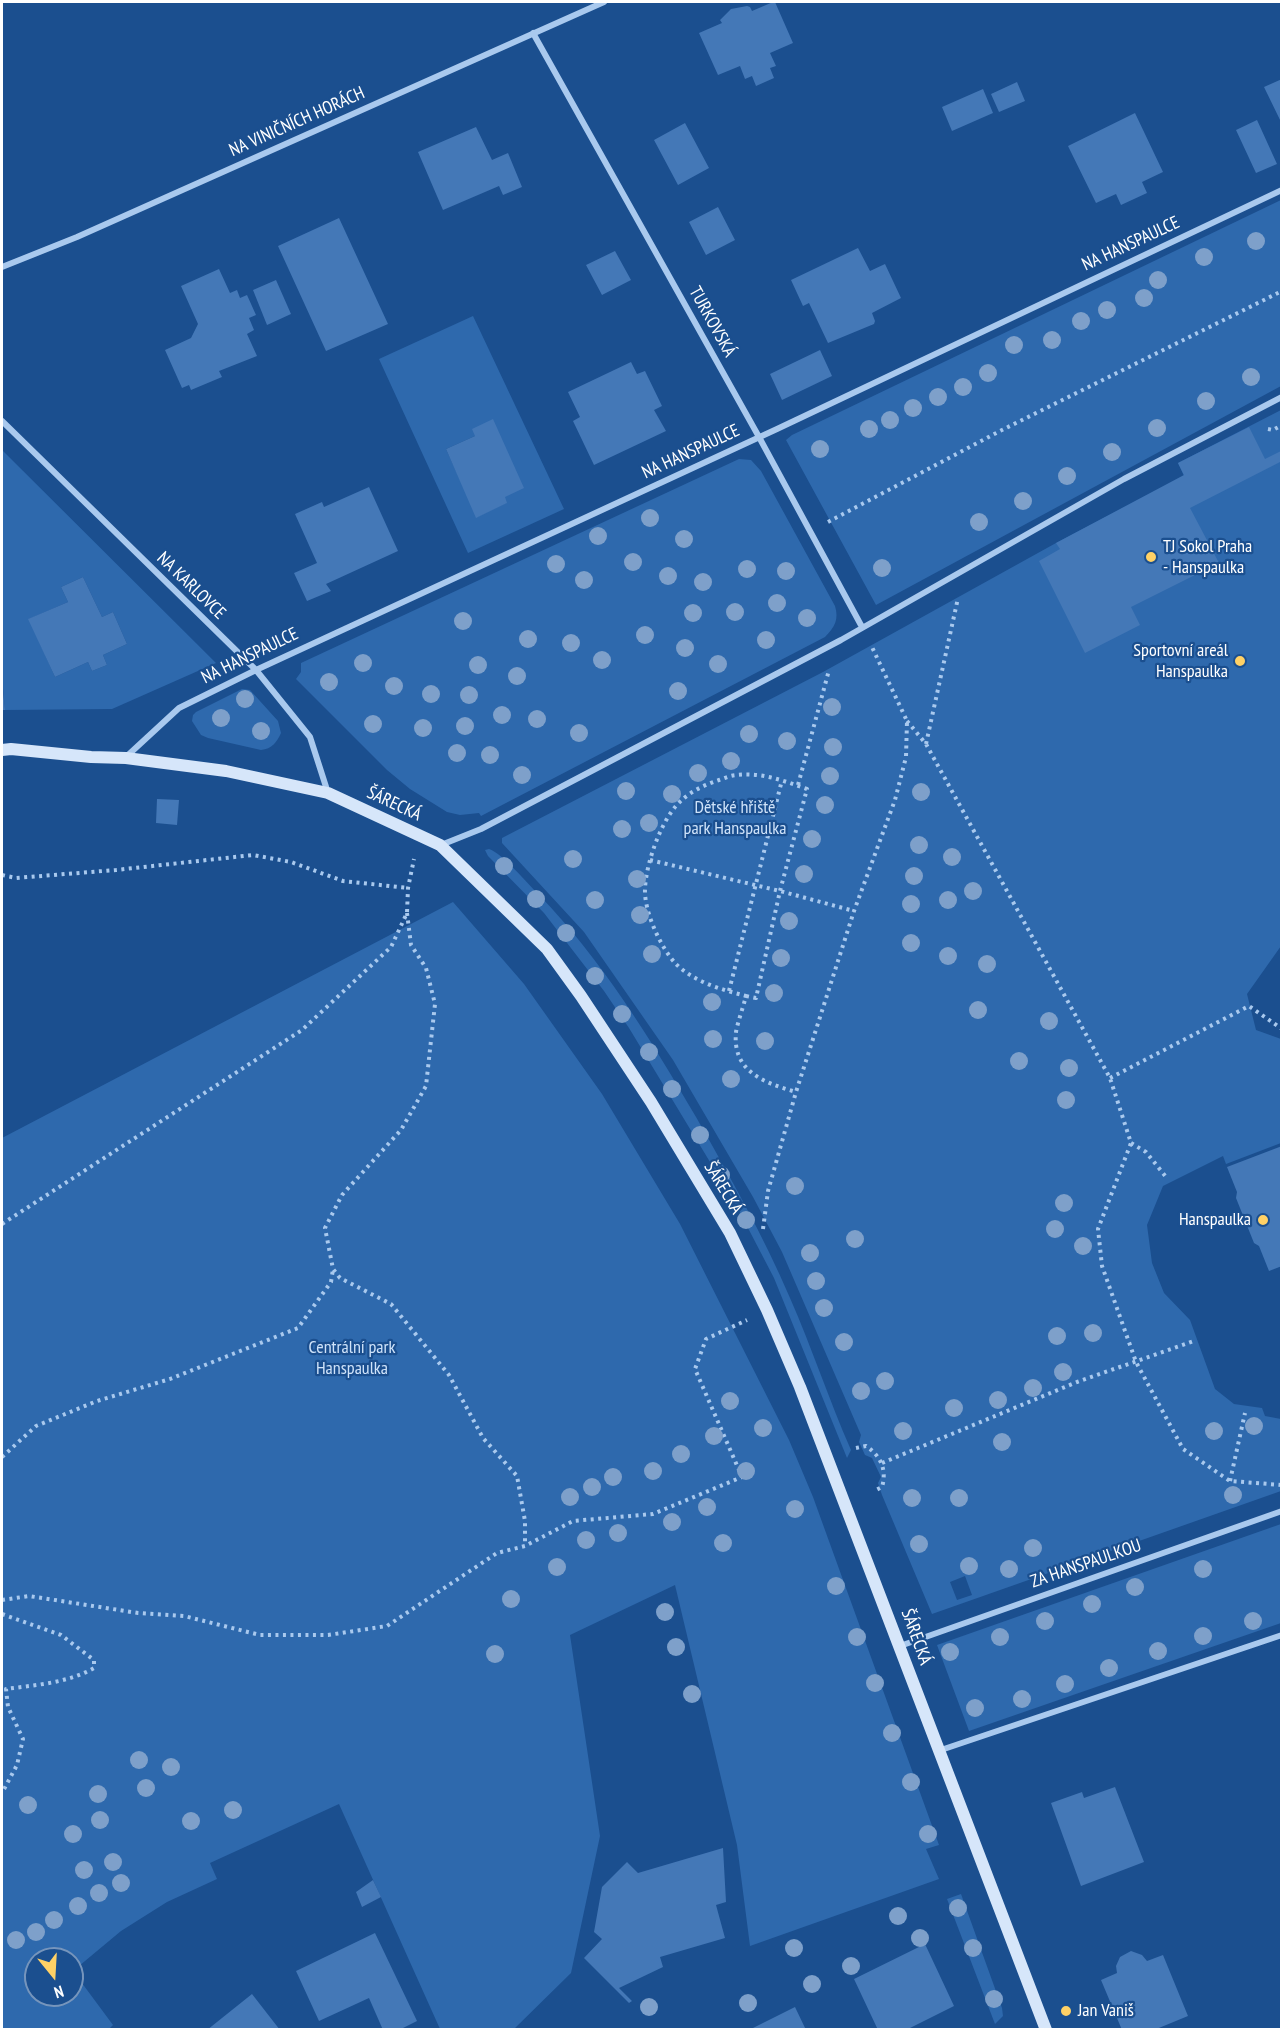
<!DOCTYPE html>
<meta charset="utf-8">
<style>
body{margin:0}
#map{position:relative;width:1283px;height:2031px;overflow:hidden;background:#1b4f8f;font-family:"PT Sans Narrow",sans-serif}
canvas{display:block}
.frame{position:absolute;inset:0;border:3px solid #fff;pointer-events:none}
.north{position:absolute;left:24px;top:1947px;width:60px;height:60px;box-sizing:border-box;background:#1b4f8f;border:2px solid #7695bc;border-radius:50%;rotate:162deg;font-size:16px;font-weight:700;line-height:24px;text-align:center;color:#fff}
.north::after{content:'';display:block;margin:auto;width:21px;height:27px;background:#ffd166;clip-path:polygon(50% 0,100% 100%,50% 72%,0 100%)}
</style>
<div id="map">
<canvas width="1283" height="2031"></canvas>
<div class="frame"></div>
<div class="north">N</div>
</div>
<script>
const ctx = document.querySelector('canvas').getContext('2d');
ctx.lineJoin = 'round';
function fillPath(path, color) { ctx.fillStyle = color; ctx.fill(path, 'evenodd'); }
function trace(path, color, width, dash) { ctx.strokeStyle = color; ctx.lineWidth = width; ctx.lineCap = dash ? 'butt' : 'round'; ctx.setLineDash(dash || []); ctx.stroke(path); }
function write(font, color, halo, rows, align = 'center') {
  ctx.font = font + ' "PT Sans Narrow",sans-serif'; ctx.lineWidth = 4.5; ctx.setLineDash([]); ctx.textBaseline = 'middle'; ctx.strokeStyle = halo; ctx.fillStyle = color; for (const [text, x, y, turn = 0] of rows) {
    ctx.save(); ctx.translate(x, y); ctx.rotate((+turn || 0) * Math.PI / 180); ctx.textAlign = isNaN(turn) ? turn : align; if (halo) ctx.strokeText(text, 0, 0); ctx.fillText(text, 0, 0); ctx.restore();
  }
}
const green = new Path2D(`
 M1281,200V386L876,605L786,440L792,435Z
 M473,316L564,509L468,553L379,359ZM475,436L506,503L477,517L446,449Z
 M1281,410V946L1247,994L1256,1030L1281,1039V1143L1226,1164L1223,1156L1163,1186L1147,1225L1152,1263L1164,1293L1190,1320L1215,1389L1234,1404L1262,1408L1265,1416L1281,1419V1491L932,1614L882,1495L878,1483L881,1477L872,1458L865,1455L859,1442L861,1435L782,1252L753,1197L673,1060L584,932L502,843V838L823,672L1056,543L1184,476L1178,463ZM965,1576L972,1595L957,1600L950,1582Z
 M2,450L216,663L112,709L5,710L2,679ZM83,577L102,617L113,612L127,644L103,655L107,665L92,671L88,662L55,677L29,619L68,602L61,587Z
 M739,459L751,460L761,471L835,606C839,619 835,627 825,637L481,816L479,813L460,815L447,812L410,789L387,770L296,679L301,672V663Z
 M242,689L250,690L278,721L281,733C277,742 272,749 261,750L208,738L201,735L192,721L193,715L196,712Z
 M489,849C502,853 528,884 539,895C602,960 650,1038 696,1117C729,1175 763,1235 790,1298C812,1348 829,1400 851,1450L847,1458L774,1278L736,1205L629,1028L604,991L544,913L488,856L485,850Z
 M453,902L524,984L602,1094L680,1224L789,1440L813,1497L939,1845L926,1849L939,1879L750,1946L737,1845L675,1585L570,1635L600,1836L571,1973L514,2029H440L339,1804L210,1863L217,1879L167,1902L121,1931L73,1971L113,2025L109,2029L2,2030V1138ZM36,1959H72V1995H36Z
 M1281,1524V1623L969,1731L937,1645Z
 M961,1894L1002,2008L1003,2016L995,2024L947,1899Z`);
const building = new Path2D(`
 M773,2H775L793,43L770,53L776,66L770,68L774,78L756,86L752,76L745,79L740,66L718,75L699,33L722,23L720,20L731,9L747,6L750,7L752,11Z
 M1282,79V124L1264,87Z
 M1017,82L1025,101L999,112L991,94Z
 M983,89L993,113L952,131L942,107Z
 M1135,113L1163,172L1142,182L1147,193L1121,205L1116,194L1096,203L1068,146Z
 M1257,120L1277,164L1256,173L1236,130Z
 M685,123L709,168L678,185L654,140Z
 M476,127L492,160L508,153L522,187L503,195L499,186L443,210L418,152Z
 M718,207L735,240L706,255L689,222Z
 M339,218L388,324L326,351L278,246Z
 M858,248L870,271L885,264L901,298L872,313L875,321L874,324L828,343L809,303L803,306L791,280Z
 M615,251L631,280L602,295L586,265Z
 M219,269L230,293L237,290L240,298L247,295L256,315L249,318L254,330L247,334L257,356L219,371L222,377L191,390L189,385L182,388L165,350L191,338L198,324L181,286Z
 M276,280L291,314L267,325L253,290Z
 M820,350L832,376L782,400L770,374Z
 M631,362L637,374L645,371L662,406L654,410L666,431L594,465L573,421L580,417L568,392Z
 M493,419L524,488L505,497L507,503L476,518L446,449L475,436L472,429Z
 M1249,427L1265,459L1281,451L1282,461L1190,508L1219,563L1131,607L1140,625L1085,653L1039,561L1060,549L1056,543L1184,475L1178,463Z
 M369,487L398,551L326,584L331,591L307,601L294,573L317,563L295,514L322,502L324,507Z
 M83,577L102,617L113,612L127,644L103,655L107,665L92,671L88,662L55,677L28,619L68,602L61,587Z
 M3,691L5,710H2V692Z
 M157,799L179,800L177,825L156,823Z
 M1282,1146V1266L1269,1271L1259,1246L1254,1243L1236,1198L1237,1192L1227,1167Z
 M1115,1787L1144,1862L1081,1886L1051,1803L1082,1792L1084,1798Z
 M723,1848L726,1902L716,1905L725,1938L660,1957L663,1967L619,1988L632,2001L629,2003L584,1958L602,1939L594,1932L602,1887L627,1862L638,1873Z
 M373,1880L381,1897L362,1907L356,1892Z
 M375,1933L417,2021L399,2030H383L369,1998L319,2021L296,1971Z
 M925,1944L954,2006L906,2030H878L854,1979Z
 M1131,1951L1142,1955L1147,1961L1163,1955L1188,2016L1154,2030H1122L1101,1980L1117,1973L1116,1966L1120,1957Z
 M252,1994L280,2030H207Z
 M795,2007L806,2030H749Z`);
const path = new Path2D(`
 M1268,429L1273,430L1282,425
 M828,522L1000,431L1282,291
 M907,721L926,744L1110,1078L1131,1143L1098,1229L1102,1266L1136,1362L1183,1449L1230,1481L1282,1485
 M926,744L958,598
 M798,785L829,670
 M650,860L780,891L854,911
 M2,875L16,878L116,870L253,855L291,862L343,881L408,888
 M407,913L411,945L426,968L435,1004L426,1086L401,1130L342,1195L325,1228L333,1269L340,1278L391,1304L449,1375L483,1438L517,1476L525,1521V1545
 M729,991L782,780
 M746,996L756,998L780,891L807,789C784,781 762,772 737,775C731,775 725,778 719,780C707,784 693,790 683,799C662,816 646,863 645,889C644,912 661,948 676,964C694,982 723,990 746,996C743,1008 738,1021 736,1032C732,1072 765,1083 796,1092
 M1110,1078L1249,1006L1282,1029
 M1131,1143L1146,1152L1166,1177
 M2,1224L302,1030L391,947L407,913L408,888L414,859
 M763,1229L768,1191L796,1092L854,911L895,800L906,757L907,721L871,645
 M856,1448L866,1446C881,1456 887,1470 882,1487L874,1491
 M2,1457L36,1426L97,1401L170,1379L298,1328L331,1282L333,1269
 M882,1463L1077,1382L1194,1341
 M1230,1481L1245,1413
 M2,1600L29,1596L138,1613L184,1616L260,1635H328L387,1626L497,1553L525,1546L573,1521L653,1514L742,1477L695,1369L706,1339L747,1320
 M2,1614L61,1635L94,1660V1668C68,1683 35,1685 6,1689L8,1707L23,1739L17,1765L2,1793`);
const street = new Path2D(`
 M533,33L759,437L862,627
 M2,267L77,237L604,2
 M2,421L256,670L310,737L328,793
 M127,756L179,708L256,670L777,429L1282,190
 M441,845L481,829L841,640L1124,479L1282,397
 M900,1646L1282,1511
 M938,1751L1282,1635`);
const secondary = new Path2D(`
 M2,750L11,749L91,757L126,758L226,771L328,793L440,845L547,949L581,996L651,1102L730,1233L767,1310L800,1387L1046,2030`);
const trees = [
 [1256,241],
 [1204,257],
 [1158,280],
 [1144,298],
 [1107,310],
 [1081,321],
 [1052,340],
 [1014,345],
 [988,373],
 [1251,377],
 [963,387],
 [938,397],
 [1206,401],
 [913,408],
 [890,420],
 [1157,428],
 [869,429],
 [820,449],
 [1112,452],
 [1067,476],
 [1023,501],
 [650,518],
 [979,522],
 [598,536],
 [684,539],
 [633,562],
 [556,564],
 [882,568],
 [747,569],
 [786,571],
 [668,576],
 [584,580],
 [703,582],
 [777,603],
 [735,612],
 [693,613],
 [807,618],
 [463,621],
 [645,635],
 [528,639],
 [766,640],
 [571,643],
 [685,648],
 [602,660],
 [363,663],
 [718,664],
 [478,665],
 [517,676],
 [329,682],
 [394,686],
 [678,691],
 [431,694],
 [469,695],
 [245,699],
 [832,707],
 [502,715],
 [221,718],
 [537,719],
 [373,724],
 [465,726],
 [423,728],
 [261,731],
 [579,733],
 [749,734],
 [787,741],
 [833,747],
 [457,753],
 [490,755],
 [731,761],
 [698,773],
 [522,775],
 [830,776],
 [626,791],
 [921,792],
 [672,794],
 [825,805],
 [649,823],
 [622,829],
 [812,839],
 [919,845],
 [952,857],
 [573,859],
 [504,866],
 [804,874],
 [914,876],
 [637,879],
 [973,891],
 [536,899],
 [595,900],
 [948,900],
 [911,904],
 [640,915],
 [789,921],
 [566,933],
 [911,943],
 [652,954],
 [948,956],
 [781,958],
 [987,964],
 [595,976],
 [774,993],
 [712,1002],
 [978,1010],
 [622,1014],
 [1049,1021],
 [713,1039],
 [765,1041],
 [649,1052],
 [1019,1061],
 [1069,1068],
 [731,1079],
 [672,1089],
 [1066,1100],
 [700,1135],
 [721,1175],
 [795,1186],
 [1064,1203],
 [746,1220],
 [1055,1229],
 [855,1239],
 [1083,1246],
 [810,1253],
 [816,1281],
 [824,1308],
 [1093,1333],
 [1057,1336],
 [844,1342],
 [1063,1372],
 [885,1381],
 [1033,1388],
 [861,1391],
 [998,1400],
 [730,1401],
 [954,1408],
 [1254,1426],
 [763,1428],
 [903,1431],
 [1214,1431],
 [714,1436],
 [1002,1442],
 [681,1454],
 [653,1471],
 [746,1471],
 [613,1477],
 [592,1487],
 [1233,1495],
 [570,1497],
 [912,1498],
 [959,1498],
 [707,1507],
 [795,1509],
 [672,1522],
 [618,1533],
 [586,1540],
 [723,1543],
 [919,1544],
 [1033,1548],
 [969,1566],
 [557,1567],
 [1009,1569],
 [1203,1569],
 [836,1586],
 [1135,1587],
 [511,1599],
 [1092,1604],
 [665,1612],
 [1045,1621],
 [1253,1621],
 [1203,1636],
 [857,1637],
 [1000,1637],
 [676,1647],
 [1158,1651],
 [950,1652],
 [495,1654],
 [1109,1668],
 [875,1683],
 [1065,1684],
 [692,1694],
 [1022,1699],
 [975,1708],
 [892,1733],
 [139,1760],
 [171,1767],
 [911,1782],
 [146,1788],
 [98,1794],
 [28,1805],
 [233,1810],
 [100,1820],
 [191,1821],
 [73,1834],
 [928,1834],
 [113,1862],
 [84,1870],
 [121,1883],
 [99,1893],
 [78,1906],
 [958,1908],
 [898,1916],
 [54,1920],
 [36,1932],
 [920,1938],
 [16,1940],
 [794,1948],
 [973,1948],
 [851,1966],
 [812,1984],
 [994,1999],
 [748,2003],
 [649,2007]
];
const markers = [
 [1151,557,6,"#ffd166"],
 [1240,661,6,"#ffd166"],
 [1263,1220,6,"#ffd166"],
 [1066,2011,6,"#ffd166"]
];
const streetNames = [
 ["NA VINIČNÍCH HORÁCH",297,122,-24],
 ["NA HANSPAULCE",1131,244,-25],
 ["TURKOVSKÁ",712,322,61],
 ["NA HANSPAULCE",691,452,-25],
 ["NA KARLOVCE",191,586,44],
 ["NA HANSPAULCE",250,656,-26],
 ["ŠÁRECKÁ",394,804,25],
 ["ŠÁRECKÁ",723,1188,59],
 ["ZA HANSPAULKOU",1086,1564,-19],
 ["ŠÁRECKÁ",916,1637,70]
];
const poiNames = [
 ["TJ Sokol Praha",1163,547],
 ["- Hanspaulka",1163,568],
 ["Sportovní areál",1228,651,"right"],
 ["Hanspaulka",1228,672,"right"],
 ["Hanspaulka",1251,1220,"right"],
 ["Jan Vaniš",1078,2011]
];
const parkNames = [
 ["Dětské hřiště",735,808],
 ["park Hanspaulka",735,829],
 ["Centrální park",352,1348],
 ["Hanspaulka",352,1369]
];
fillPath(green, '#2e69ad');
fillPath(building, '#4478b7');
trace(path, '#a9c9ee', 4, [3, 4.5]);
trace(street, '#a9c9ee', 6);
trace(secondary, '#d6e6fa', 12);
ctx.fillStyle = '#7ea0ca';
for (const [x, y] of trees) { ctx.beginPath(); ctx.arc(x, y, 9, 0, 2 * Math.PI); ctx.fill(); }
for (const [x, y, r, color] of markers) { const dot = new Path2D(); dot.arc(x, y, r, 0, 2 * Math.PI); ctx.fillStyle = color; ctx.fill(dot); trace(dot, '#1b4f8f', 2); }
write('18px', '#fff', '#1b4f8f', streetNames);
write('18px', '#fff', '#1b4f8f', poiNames, 'left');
write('18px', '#cfe3fa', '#1b4f8f', parkNames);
</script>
